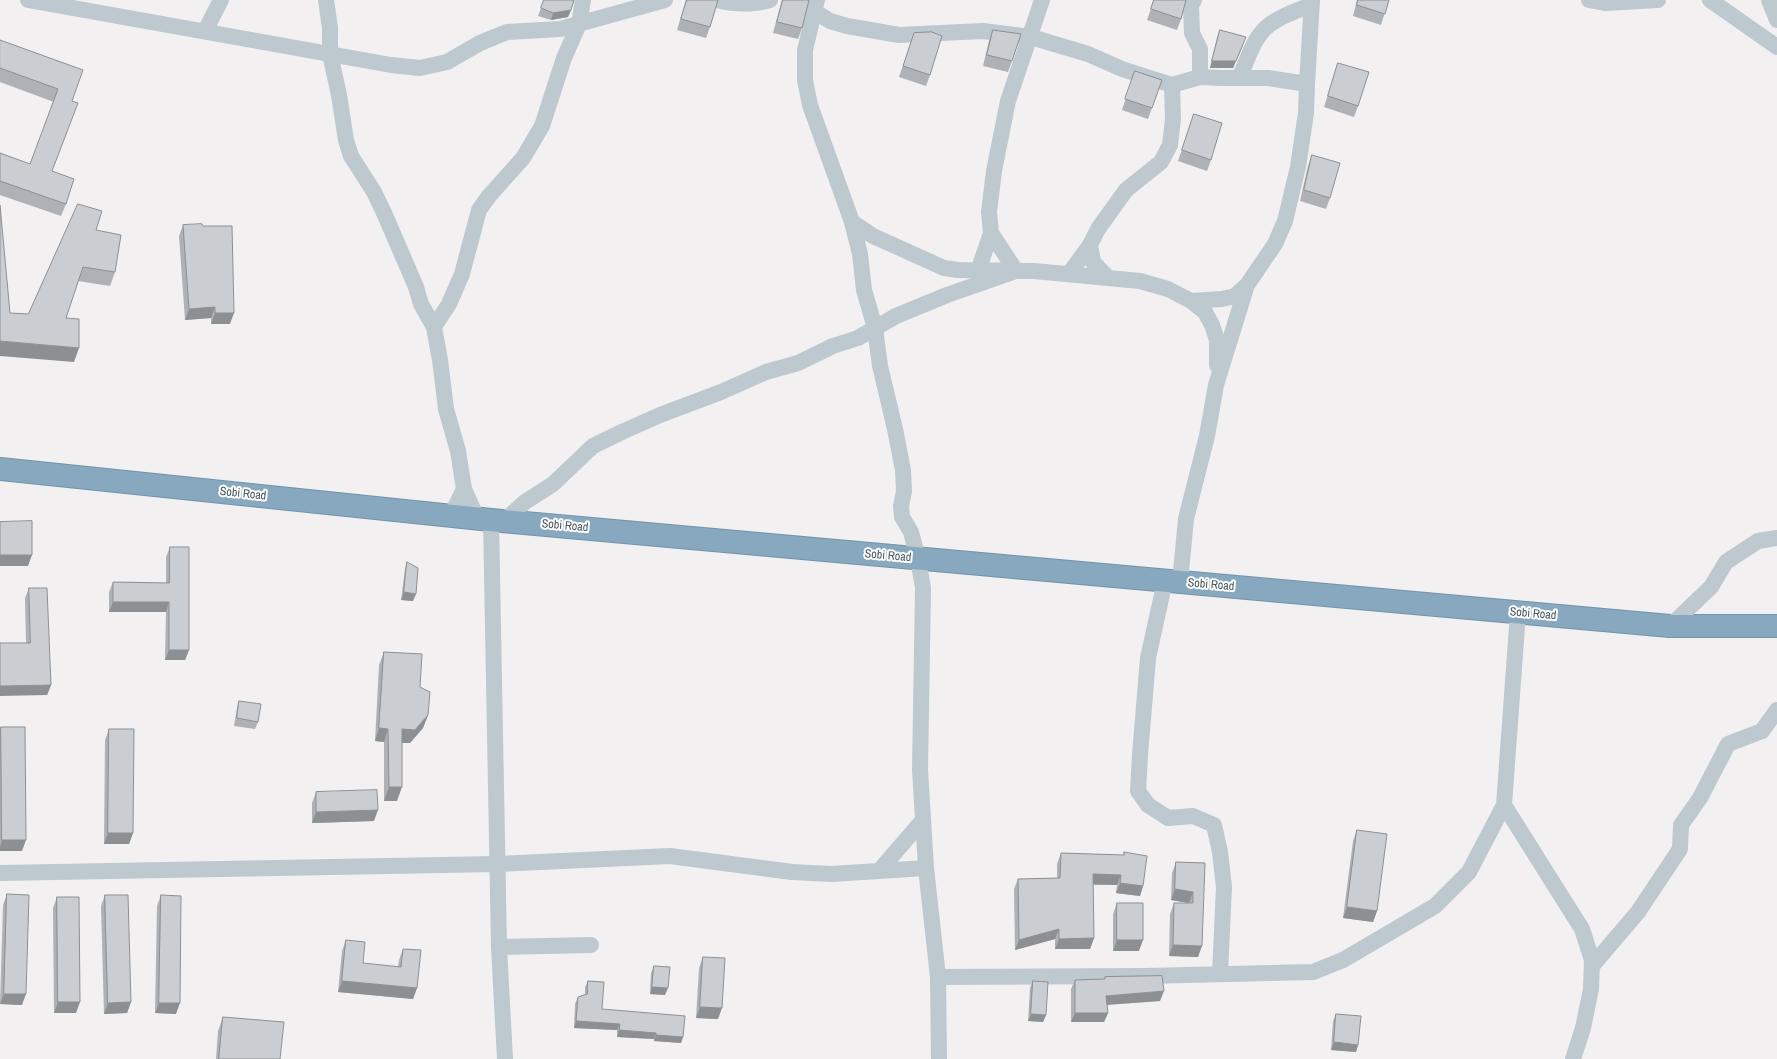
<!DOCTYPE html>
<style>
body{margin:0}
canvas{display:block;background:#f2f0f0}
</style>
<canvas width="1777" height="1059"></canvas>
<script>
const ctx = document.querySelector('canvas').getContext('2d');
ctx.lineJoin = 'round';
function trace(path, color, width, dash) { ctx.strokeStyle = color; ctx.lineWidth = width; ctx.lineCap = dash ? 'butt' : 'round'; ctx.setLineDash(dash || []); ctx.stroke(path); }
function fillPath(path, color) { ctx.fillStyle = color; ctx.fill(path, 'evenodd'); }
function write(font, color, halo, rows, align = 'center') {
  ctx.font = font + ' "Archivo Narrow",sans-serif'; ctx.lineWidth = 4; ctx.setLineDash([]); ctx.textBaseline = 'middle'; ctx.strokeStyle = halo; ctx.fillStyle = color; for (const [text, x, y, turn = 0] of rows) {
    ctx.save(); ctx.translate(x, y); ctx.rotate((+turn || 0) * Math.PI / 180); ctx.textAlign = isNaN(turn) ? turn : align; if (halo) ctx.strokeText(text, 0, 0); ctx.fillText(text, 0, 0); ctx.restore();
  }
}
const street = new Path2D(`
 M28,0L391,65L420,68L447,62L480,43L507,32L560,29L665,0
 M326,0L330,28V54L339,95L346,140L351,156L374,192L385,215L416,287L421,304L434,327L440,360L446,409L458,451L464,489L477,518
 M717,0C736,5 752,5 770,0
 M817,0L805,50V80L810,105L852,222L860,254L864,290L875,328L880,366L895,429L903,470L904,491L901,506L902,517L911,532L918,559L923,588L920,770L926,868L938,977L939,1059
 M1194,0L1191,6L1192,33L1200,49V77
 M1589,0L1605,3L1658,0
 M1710,0L1777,47
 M1769,0L1777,20
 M814,11L830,21L847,26L899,35L983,31L1031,37L1088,54L1122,69L1172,85L1200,77L1221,78H1268L1307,84
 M205,31L221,0
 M1240,77C1259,28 1261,24 1311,5
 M852,222L873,236L944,268L958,270L1034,271L1140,281L1168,289L1191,301L1205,312L1212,325L1217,340V365
 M1090,245L1093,262L1108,278
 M978,271L991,233L989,212L994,171L1008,101L1042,0
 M1069,274L1090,245L1098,229L1126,190L1161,162L1170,145L1173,119L1172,85
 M1191,301L1222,299L1235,296L1247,285
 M434,327L449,304L462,274L479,210L489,196L523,158L542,126L564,58L579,24L583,0
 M451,515L464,489
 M491,520L499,947L505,1059
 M504,521L525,502L553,484L593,446L624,431L660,415L721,392L766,372L798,363L833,346L858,338L896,316L947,295L1016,271L991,233
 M1165,581L1148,658L1140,755L1138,791L1148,805L1168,818L1193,816L1214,825L1220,852L1224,887L1220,974
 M1180,582L1186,519L1207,436L1216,385L1247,285L1275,244L1285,221L1298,167L1306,113L1307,84L1312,0
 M1670,626L1711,587L1726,562L1758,541L1777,538
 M1504,805L1582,929L1592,960L1591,989L1583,1028L1573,1059
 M879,871L923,820
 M0,873L497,864L670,856L792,872L831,874L926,868
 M499,947L591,945
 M1592,966L1638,912L1680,849L1681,825L1700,798L1728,744L1762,731L1777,710
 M938,977L1145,976L1313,972L1343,960L1435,906L1469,872L1504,805L1518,613`);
const highway = new Path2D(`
 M0,469L491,520L1670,626H1777`);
const wall = new Path2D(`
 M544,0L571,10L568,17L551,20L538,16Z
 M686,0H718L710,27L706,38L677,30Z
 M782,0H809L802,28L798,39L773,33Z
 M1154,0H1186L1181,19L1177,30L1147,20Z
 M1357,0H1389L1381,25L1353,16Z
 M993,30L1012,61L1008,72L983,66L989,41Z
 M1220,30L1243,45L1233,68H1210L1217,38Z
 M914,33L930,75L926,86L899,77Z
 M0,40L72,101L52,171L66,204L61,216L0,195V153L30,164L54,102L0,82Z
 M1338,63L1358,106L1354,117L1324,107Z
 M1135,71L1162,80L1148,119L1122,110Z
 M1194,114L1211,160L1207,171L1178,161Z
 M1312,155L1330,198L1326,209L1300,201L1308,166Z
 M183,225L203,226L230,324H211V318L185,320L179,236Z
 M96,230L115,272L110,286L78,281L66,318L74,362L10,313L28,314Z
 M170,547L189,650L185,660H165L166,612H109V592L113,582L166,583V557Z
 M407,562L413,601L401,600L405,569Z
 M29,588L51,685L47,695L26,643L25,598Z
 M384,652L420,687L428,715L423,728L410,743H402L397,801H384V742L375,741L379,665Z
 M239,701L258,722L255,729L234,726L237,708Z
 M1,727L22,851H0V731Z
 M109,729L133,833L129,844H104L105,740Z
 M316,792L374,821L312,823V803Z
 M1357,830L1377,911L1373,922L1343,918L1353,841Z
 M1124,852L1143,886L1140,896L1116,893L1117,885H1093L1094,938L1090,949H1055V939L1015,950L1014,889L1018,879L1057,878V864L1061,853L1123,855Z
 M1176,862L1205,863L1198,957L1169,956L1170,914L1174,903H1189L1171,900L1172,873Z
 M7,894L22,1005L0,1004L3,905Z
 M105,895L131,1002L127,1013L104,1014L101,906Z
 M161,895L176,1014L155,1013L157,906Z
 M57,897L76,1013H54L53,908Z
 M1117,903L1139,951H1113V914Z
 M346,940L363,963L398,967L399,960L403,949L417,988L413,999L338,992L342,951Z
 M703,957L718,1019L696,1018L699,968Z
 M654,966L665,995L650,994L651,973Z
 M1105,977L1160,1001L1107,1005L1108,1013L1104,1022H1071V989L1075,980L1104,979Z
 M588,981L602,1009L683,1037L681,1043L654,1041V1039L617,1037V1030L574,1028L575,1004L578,997L585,994V987Z
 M1033,981L1046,1015L1043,1022L1028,1021L1030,988Z
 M1336,1014L1358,1045L1356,1052L1331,1050L1333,1021Z
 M223,1017L280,1059H216L218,1031Z`);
const shadedWall = new Path2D(`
 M571,10L568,17L551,20L553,13Z
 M1246,37L1233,68H1210L1212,61Z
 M215,307L211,318L185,320L189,309Z
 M215,313H234L230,324H211Z
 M0,341L79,348L74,362L0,356Z
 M0,555H32L28,566H0Z
 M404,592L416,594L413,601L401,600Z
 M113,602H169L166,612H109Z
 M169,650H189L185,660H165Z
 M51,685L47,695L0,696V686Z
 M428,715L423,728L410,743H397L402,729Z
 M379,728L388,729L384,742L375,741Z
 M389,787H402L397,801H384Z
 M378,810L374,821L312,823L316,812Z
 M108,833H133L129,844H104Z
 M2,840H26L22,851H0V847Z
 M1093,874L1121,875L1117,885L1090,884Z
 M1120,883L1143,886L1140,896L1116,893Z
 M1175,889L1193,892L1189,903L1171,900Z
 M1347,907L1377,911L1373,922L1343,918Z
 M1059,929L1055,939L1015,950L1019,940Z
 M1094,938L1090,949H1055L1059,939Z
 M1117,940H1143L1139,951H1113Z
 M1173,945L1202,946L1198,957L1169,956Z
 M342,981L417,988L413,999L338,992Z
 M652,987L668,988L665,995L650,994Z
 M1164,991L1160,1001L1103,1005L1106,996Z
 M4,994H26L22,1005L0,1004Z
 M58,1002H80L76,1013H54Z
 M131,1002L127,1013L104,1014L108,1003Z
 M159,1003H180L176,1014L155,1013Z
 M700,1007L722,1008L718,1019L696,1018Z
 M1075,1013H1108L1104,1022H1071Z
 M1031,1014L1046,1015L1043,1022L1028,1021Z
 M576,1021L620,1024L617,1030L574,1028Z
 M619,1030L656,1033L654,1039L617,1037Z
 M656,1035L683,1037L681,1043L654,1041Z
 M1334,1042L1358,1045L1356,1052L1331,1050Z`);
const building = new Path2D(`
 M544,0H574L571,10L553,13L541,8Z
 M687,0H718L710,27L681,19Z
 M783,0H809L802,28L777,22Z
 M1154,0H1186L1181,19L1151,9Z
 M1358,0H1389L1385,14L1357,5Z
 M993,30L1021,34L1012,61L987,55Z
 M1220,30L1246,37L1236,61H1212Z
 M932,32L942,36L930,75L903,66L914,33Z
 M0,40L83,70L72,101L78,103L52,171L74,179L66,204L0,181V153L30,164L58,89L0,68Z
 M1338,63L1369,72L1358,106L1328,96Z
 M1135,71L1162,80L1152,108L1125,99Z
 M1194,114L1222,123L1211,160L1182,150Z
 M1312,155L1340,163L1330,198L1304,190Z
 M78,204L102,211L96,230L121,235L115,272L83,267L66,318L79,319V348L0,341V205L10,313L28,314Z
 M202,224L203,226H232L234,313H215V307L189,309L183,225Z
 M32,521V555H0V522Z
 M170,547H189V650H169V602H113V582L169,583Z
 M407,562L418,568L416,594L404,592Z
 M29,588H47L51,685L0,686V643H30Z
 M384,652L422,654L420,687L430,692L428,715L415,730L402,729V787H389L388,729L379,728Z
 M239,701L261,704L258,722L237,718Z
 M1,727H25L26,840H2Z
 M109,729H134L133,833H108Z
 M377,790L378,810L316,812V792Z
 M1357,830L1387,834L1377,911L1347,907Z
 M1124,852L1147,856L1143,886L1120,883L1121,875L1093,874L1094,938L1059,939V929L1019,940L1018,879L1060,878L1061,853L1124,855Z
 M1176,862L1205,863L1202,946L1173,945L1174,903H1193V892L1175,889Z
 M7,894L29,895L26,994H4Z
 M105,895H128L131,1002L108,1003Z
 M161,895L181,896L180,1003H159Z
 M57,897H79L80,1002H58Z
 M1117,903H1143V940H1117Z
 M346,940L365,942L363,963L401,967L403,949L421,950L417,988L342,981Z
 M703,957L725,958L722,1008L700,1007Z
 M654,966L670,967L668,988L652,987Z
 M1162,976L1164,991L1106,996L1108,1013H1075V980L1105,979V977Z
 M588,981L604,982L602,1009L685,1016L683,1037L656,1035V1033L619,1030L620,1024L576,1021L578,997L587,994Z
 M1033,981L1048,982L1046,1015L1031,1014Z
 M1336,1014L1361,1016L1358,1045L1334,1042Z
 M223,1017L284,1022L280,1059H219Z`);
const streetNames = [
 ["Sobi Road",243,494,6],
 ["Sobi Road",565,526,5],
 ["Sobi Road",888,556,5],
 ["Sobi Road",1211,585,5],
 ["Sobi Road",1533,614,5]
];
trace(highway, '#7293ab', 24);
trace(street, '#bdc9cf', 16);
trace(highway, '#87a8bf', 22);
fillPath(wall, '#aeb1b5');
fillPath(shadedWall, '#8d9093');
fillPath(building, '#caced2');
trace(building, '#8d9093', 1);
write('12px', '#47555e', '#fff', streetNames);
</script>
